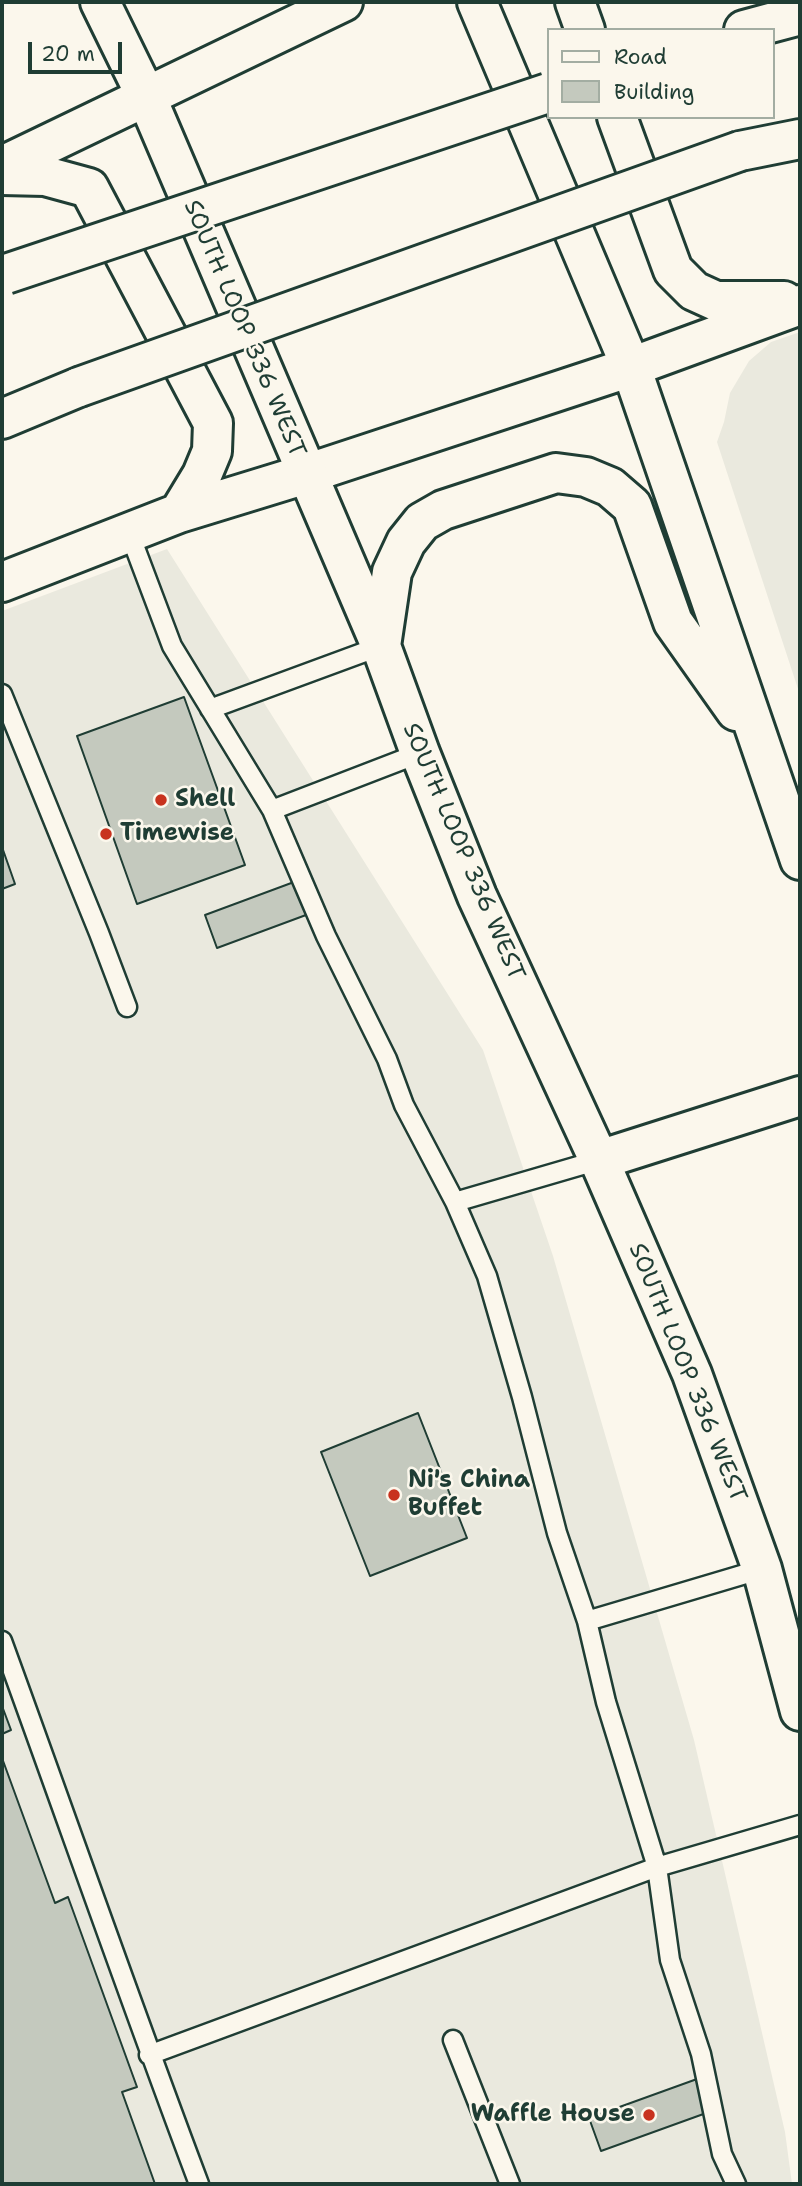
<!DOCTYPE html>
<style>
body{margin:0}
#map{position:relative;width:802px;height:2186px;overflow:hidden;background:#fbf7ec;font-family:"Shantell Sans",sans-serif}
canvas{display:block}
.frame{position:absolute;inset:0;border:4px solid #1f3d34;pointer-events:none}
.legend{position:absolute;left:547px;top:28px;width:228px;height:91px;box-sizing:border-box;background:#fbf7ec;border:2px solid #a3ada2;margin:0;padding:9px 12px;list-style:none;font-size:21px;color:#1f3d34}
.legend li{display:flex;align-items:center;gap:14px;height:35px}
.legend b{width:35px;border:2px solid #a3ada2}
.scale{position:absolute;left:28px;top:42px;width:94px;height:32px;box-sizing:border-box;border:4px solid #1f3d34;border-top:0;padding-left:9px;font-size:21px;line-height:24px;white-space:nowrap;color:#1f3d34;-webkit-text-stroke:5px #fbf7ec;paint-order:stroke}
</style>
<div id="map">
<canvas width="802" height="2186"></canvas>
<div class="frame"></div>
<ul class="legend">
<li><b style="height:9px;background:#fbf7ec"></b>Road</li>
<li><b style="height:19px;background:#c4c9be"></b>Building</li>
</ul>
<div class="scale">20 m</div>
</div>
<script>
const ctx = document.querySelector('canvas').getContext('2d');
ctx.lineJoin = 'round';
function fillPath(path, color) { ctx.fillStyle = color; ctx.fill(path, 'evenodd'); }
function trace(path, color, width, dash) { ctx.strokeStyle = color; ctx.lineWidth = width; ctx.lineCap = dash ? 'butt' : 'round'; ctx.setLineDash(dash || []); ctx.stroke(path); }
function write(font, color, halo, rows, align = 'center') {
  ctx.font = font + ' "Shantell Sans",sans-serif'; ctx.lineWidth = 5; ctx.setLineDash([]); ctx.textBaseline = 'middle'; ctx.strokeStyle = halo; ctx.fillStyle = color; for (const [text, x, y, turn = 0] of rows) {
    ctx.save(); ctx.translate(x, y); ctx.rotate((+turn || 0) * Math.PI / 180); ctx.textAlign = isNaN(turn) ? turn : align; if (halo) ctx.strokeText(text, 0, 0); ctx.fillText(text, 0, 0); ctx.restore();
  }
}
const built = new Path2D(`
 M800,332V695L717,442L724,422L730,393L749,361L771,342Z
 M167,549L483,1050L553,1256L694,1740L785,2132L792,2184H2V611Z`);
const building = new Path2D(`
 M184,697L245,865L137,904L77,736Z
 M2,847L15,884L2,889Z
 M294,882L306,915L217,948L205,915Z
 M418,1413L467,1538L370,1576L321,1452Z
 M2,1706L11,1730L2,1734Z
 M2,1758L55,1903L68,1897L137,2087L122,2092L155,2184H2Z
 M697,2079L709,2112L601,2151L589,2118Z`);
const service = new Path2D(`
 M129,532L172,646L272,810L326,936L387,1059L404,1105L455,1202L487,1276L522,1397L557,1533L587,1621L606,1702L657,1867L670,1960L701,2054L722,2154L736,2184
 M2,694L99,933L127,1007
 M210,709L381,646
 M272,810L420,753
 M455,1202L599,1160
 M587,1621L762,1569
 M2,1641C68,1822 131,2004 199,2184
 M453,2040L510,2184
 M149,2055L657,1867L800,1825`);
const secondary = new Path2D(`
 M575,2L585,30
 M617,117L673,270L694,291L716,301H784
 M2,166L343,2
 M2,175L45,176L89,188L213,423L212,451L202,475L179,513
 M2,582L179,513L306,474L631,367L800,305`);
const primary = new Path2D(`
 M100,2L146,96L381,646L420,753L477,896L599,1160L692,1374L762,1569L800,1711
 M477,2L631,367L800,860
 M381,646L392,572L406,542L422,522L443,510L556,473L586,477L610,487L632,506L673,622L736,711
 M599,1160L800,1096`);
const motorway = new Path2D(`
 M744,30L800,15
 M740,151L800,139
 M2,419L79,387`);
const motorwayBridge = new Path2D(`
 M6,274L548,93
 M79,387L740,151`);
const markers = [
 [161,800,7,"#c8321e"],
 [106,834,7,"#c8321e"],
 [394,1495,7,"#c8321e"],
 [649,2115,7,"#c8321e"]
];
const streetNames = [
 ["SOUTH LOOP 336 WEST",244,329,67],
 ["SOUTH LOOP 336 WEST",463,852,67],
 ["SOUTH LOOP 336 WEST",687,1373,68]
];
const poiNames = [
 ["Shell",175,800],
 ["Timewise",120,834],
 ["Ni's China",408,1481],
 ["Buffet",408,1509],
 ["Waffle House",635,2115,"right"]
];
fillPath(built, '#eae9de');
fillPath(building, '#c4c9be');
trace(building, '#1f3d34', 2);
trace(service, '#1f3d34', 23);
trace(secondary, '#1f3d34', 44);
trace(primary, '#1f3d34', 44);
trace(motorway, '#1f3d34', 44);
trace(service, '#fbf7ec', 18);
trace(secondary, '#fbf7ec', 38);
trace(primary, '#fbf7ec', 38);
trace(motorway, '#fbf7ec', 38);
trace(motorwayBridge, '#1f3d34', 44, []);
trace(motorwayBridge, '#fbf7ec', 38);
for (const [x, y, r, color] of markers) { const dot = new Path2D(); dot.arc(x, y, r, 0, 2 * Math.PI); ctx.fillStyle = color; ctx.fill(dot); trace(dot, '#fbf7ec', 2.5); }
write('24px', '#1f3d34', '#fbf7ec', streetNames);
write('bold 24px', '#1f3d34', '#fbf7ec', poiNames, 'left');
</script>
